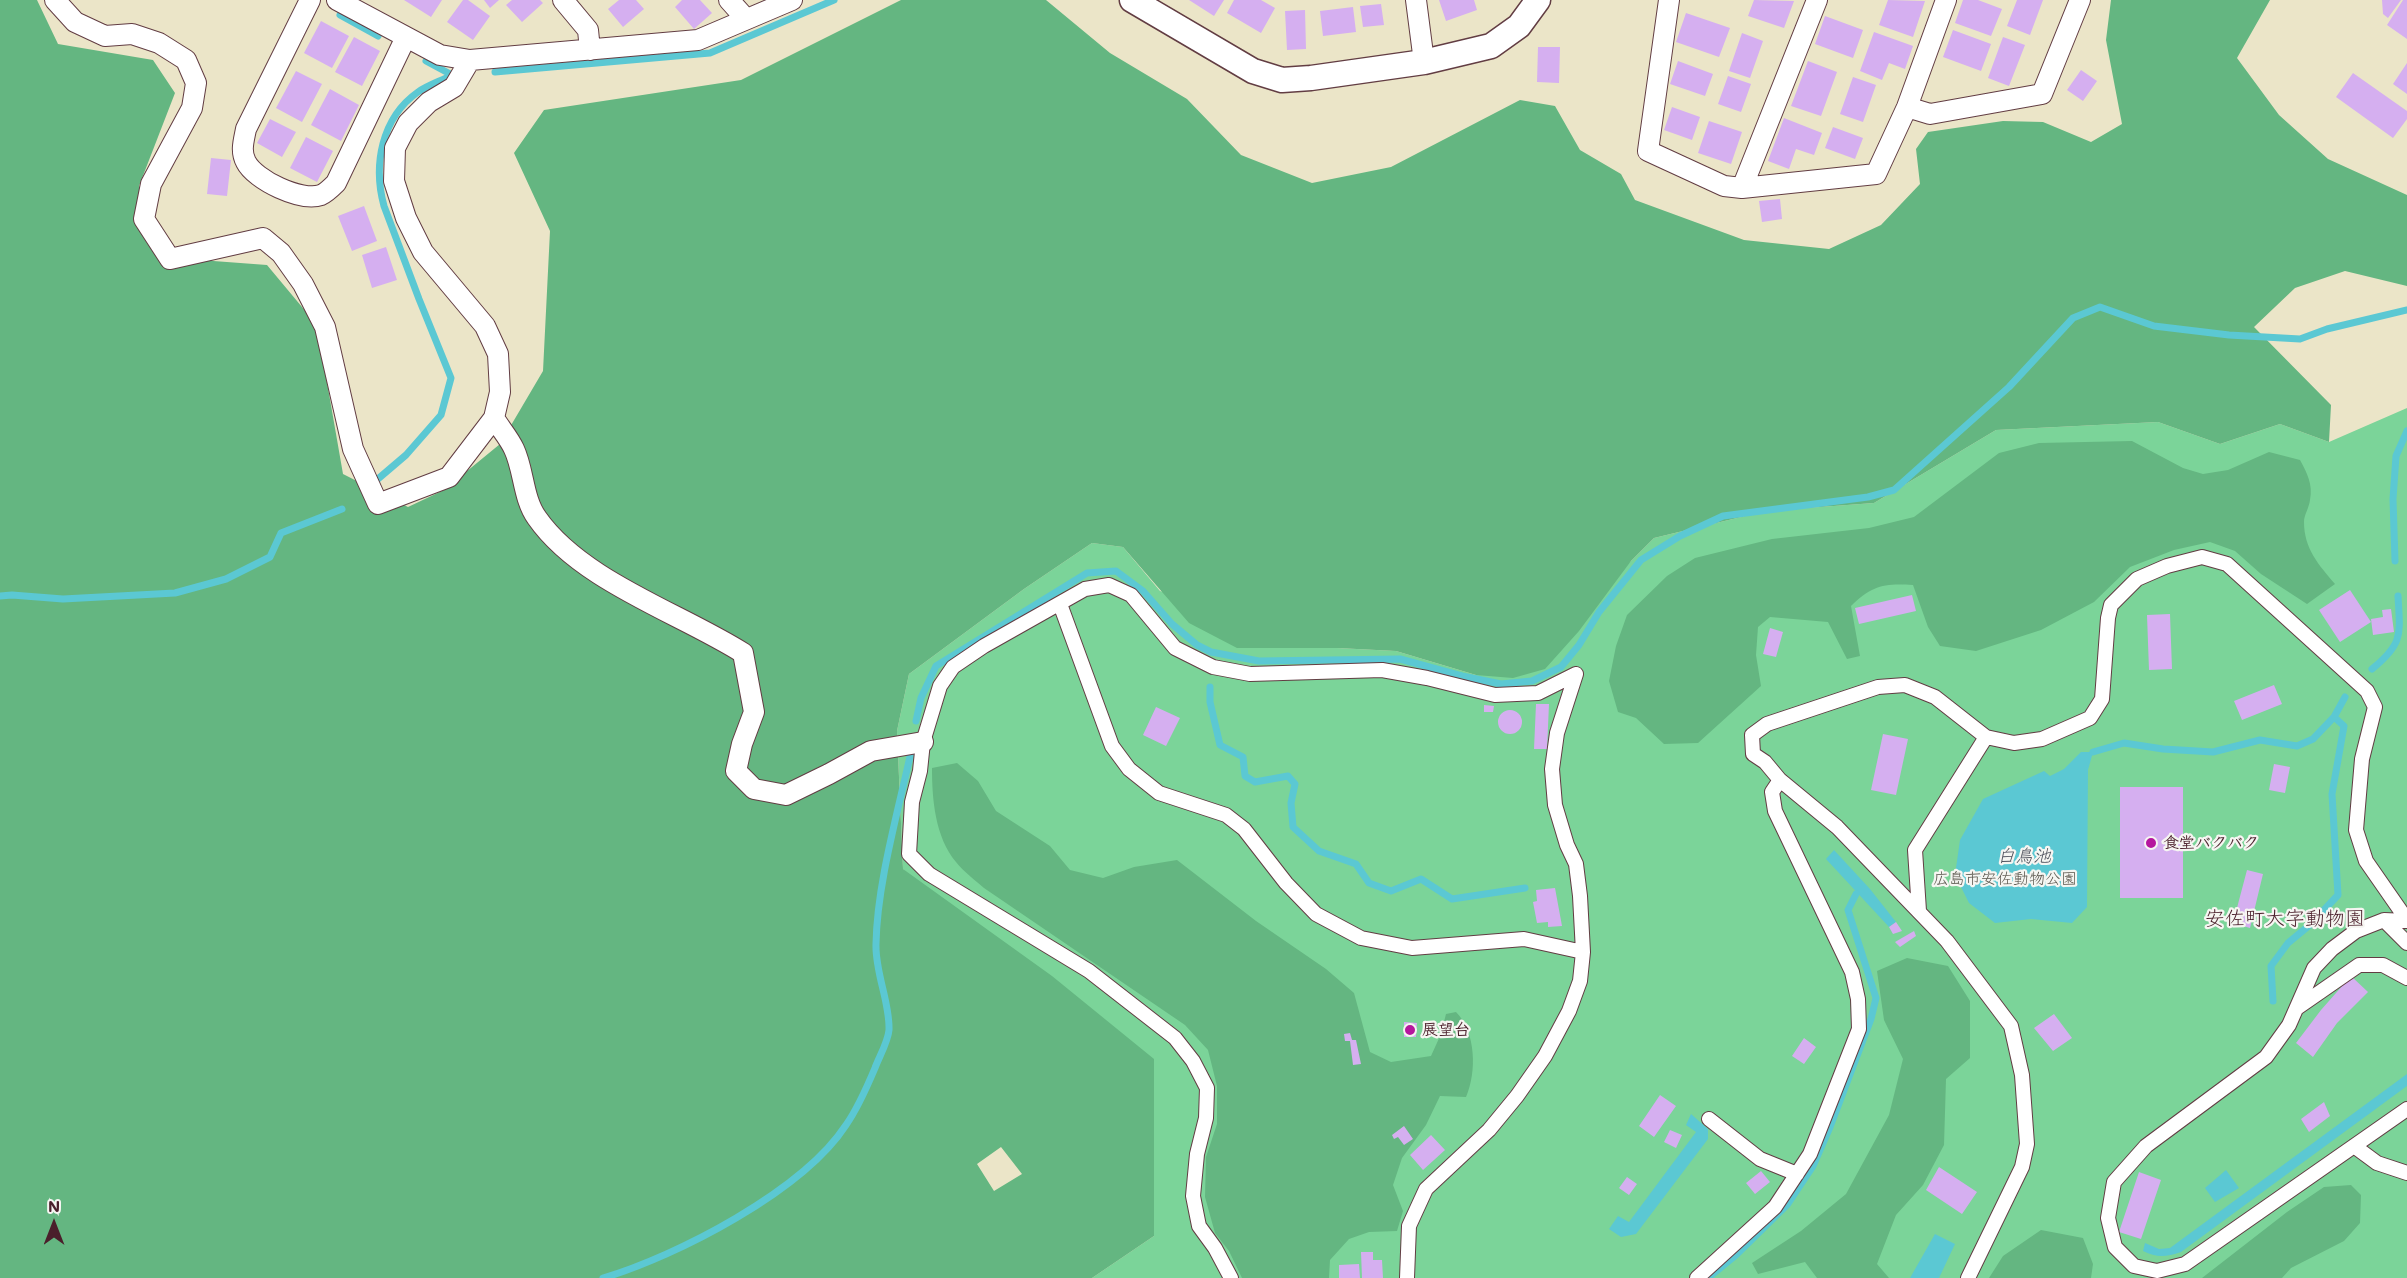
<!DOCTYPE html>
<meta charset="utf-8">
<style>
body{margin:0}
#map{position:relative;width:2407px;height:1278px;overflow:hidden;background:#ebe5c8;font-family:Mali,sans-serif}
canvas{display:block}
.north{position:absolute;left:24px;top:1194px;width:60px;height:60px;-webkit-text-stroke:4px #f6f6f2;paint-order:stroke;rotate:0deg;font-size:16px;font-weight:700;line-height:24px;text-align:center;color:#4a1f2b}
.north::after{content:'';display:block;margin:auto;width:21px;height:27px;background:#4a1f2b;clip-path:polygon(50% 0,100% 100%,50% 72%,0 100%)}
</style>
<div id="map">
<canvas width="2407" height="1278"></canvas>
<div class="north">N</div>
</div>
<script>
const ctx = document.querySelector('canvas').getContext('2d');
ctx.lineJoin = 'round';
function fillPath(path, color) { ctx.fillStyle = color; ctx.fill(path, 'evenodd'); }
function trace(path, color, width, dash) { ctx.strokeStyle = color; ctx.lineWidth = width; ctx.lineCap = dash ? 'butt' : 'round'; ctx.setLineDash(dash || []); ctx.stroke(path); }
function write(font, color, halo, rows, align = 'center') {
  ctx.font = font + ' Mali,"Klee One",sans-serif'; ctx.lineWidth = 4.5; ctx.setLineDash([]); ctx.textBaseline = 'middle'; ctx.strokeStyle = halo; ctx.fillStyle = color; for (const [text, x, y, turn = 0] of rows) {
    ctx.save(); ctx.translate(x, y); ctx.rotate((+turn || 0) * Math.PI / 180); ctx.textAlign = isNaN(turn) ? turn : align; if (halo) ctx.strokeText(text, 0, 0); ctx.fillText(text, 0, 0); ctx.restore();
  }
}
const green = new Path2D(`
 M2407,408V1278H1092L1154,1236L903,869L897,731L909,674L1024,589L1092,543L1123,547L1160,591L1337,648L1396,651L1476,675L1631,561L1654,538L1766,511L1874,503L1996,430L2158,422L2220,444L2280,424L2329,442Z`);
const forest = new Path2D(`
 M0,0H37L58,44L153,60L175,93L139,186L156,243L200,260L267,265L317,325L343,474L408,507L444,490L500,444L543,371L550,231L514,153L544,110L741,80L901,0H1046L1110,53L1187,99L1241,155L1312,183L1391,167L1520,100L1555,106L1580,150L1621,174L1635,200L1744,240L1829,249L1881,225L1920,184L1916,149L1928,132L2003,121L2043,122L2091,142L2122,124L2106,40L2111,0H2270L2237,58L2279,115L2328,159L2407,195V286L2345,271L2295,288L2254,327L2331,405L2329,442L2280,424L2220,444L2158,422L1996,430L1874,503L1766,511L1654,538L1631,561L1579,631L1545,669L1513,678L1476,675L1396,651L1337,648H1237L1189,623L1123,547L1092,543L1024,589L909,674L897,731L903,869L1052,976L1154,1059V1236L1092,1278H0ZM1001,1147L1022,1174L994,1191L977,1164Z
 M2132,441L2183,468L2203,474L2228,470L2269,452L2300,460C2307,473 2313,484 2310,500C2309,508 2304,515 2304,522C2304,549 2319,565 2335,584L2307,604L2261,574L2235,551L2210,542L2174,550L2130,567L2094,602L2041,630L1976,651L1940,646L1928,627L1913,585C1885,583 1872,585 1851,606L1860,656L1847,659L1828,622L1770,617L1758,627L1756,655L1761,686L1698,743L1664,744L1636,718L1618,712L1609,681L1616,646L1627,615L1667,576L1695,558L1772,539L1869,528L1914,517L1999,453L2039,443Z
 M957,763L978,781L996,811L1050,846L1070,870L1103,878L1134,867L1177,860L1256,921L1326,969L1354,993L1370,1052L1391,1062L1431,1056L1441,1034L1446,1014L1456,1012C1476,1032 1477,1072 1466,1097L1440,1096L1426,1125L1402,1158L1393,1185L1403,1211L1397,1231L1369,1232L1349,1239L1330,1260L1329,1278H1242L1229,1251L1215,1233L1205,1197L1206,1157L1217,1124V1086L1208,1050L1185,1025L984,888C975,880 964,872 956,862C935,837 932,799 932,768Z
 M1907,958L1948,966L1970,1001V1058L1946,1079L1944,1145L1923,1185L1896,1215L1877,1264L1889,1278H1817L1805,1262L1758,1274L1752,1263L1801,1231L1846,1194L1889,1115L1903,1059L1884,1020L1877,971Z
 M2351,1185L2361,1195L2360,1223L2344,1241L2291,1268L2282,1278H2202L2287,1212L2324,1187Z
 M2041,1230L2083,1238L2093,1264L2091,1278H1989L2003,1256Z`);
const water = new Path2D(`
 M2081,752H2093L2088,770L2087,907L2072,923L2031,919L1995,923L1969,903L1955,875L1960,840L1983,799L2044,771L2050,776L2064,769Z
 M1834,850L1870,889L1896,922L1889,927L1826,859Z
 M2407,1074V1086L2181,1252C2166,1257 2157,1258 2143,1251L2145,1243L2159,1249L2170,1248Z
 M1691,1114L1708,1129V1139L1636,1234L1621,1237L1609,1229L1618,1216L1629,1222L1696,1132L1686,1125Z
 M2226,1170L2239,1188L2215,1202L2205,1188Z
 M1935,1234L1955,1244L1939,1278H1910Z`);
const stream = new Path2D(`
 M340,15L378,36
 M426,61L452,75
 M495,72L710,53L834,0
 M372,484L406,455L441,415L451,378L419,299L384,206C373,166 381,118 418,92C428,85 441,81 452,75
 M2395,561L2393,499L2396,456L2407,431
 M0,596L12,595L63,599L175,593L226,579L270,557L281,533L342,509
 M2372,669C2404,643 2400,634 2398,596
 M1210,687V702L1220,745L1243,757L1245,776L1255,782L1288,776L1295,784L1291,803L1293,827L1319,851L1356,864L1369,883L1391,891L1421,879L1452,899L1525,888
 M916,721L921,698L936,666L1087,573L1116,571L1143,591L1172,624L1197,645L1211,652L1259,661L1400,659L1462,676L1501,684L1532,681L1561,667L1579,645L1599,612L1641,560L1680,536L1723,516L1868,497L1894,490L2009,387L2073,318L2100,307L2154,326L2229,335L2300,339L2327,329L2407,310
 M2093,752L2124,743L2163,749L2213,752L2260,740L2297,746L2313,739L2334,717L2345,697
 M2273,1001L2271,966L2288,943L2311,924L2338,895L2332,794L2344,726L2334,717
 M603,1278C677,1256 803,1191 846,1125C858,1108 867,1087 875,1068C879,1057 888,1042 889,1030C890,1002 875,973 876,944C877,884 898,812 911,752
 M1708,1278L1736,1255L1787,1205L1813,1166L1830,1127L1871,1019L1876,998L1848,910L1856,894`);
const building = new Path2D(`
 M404,0H442L431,17Z
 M463,0H468L490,16L473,40L447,22Z
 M484,0H499L490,8Z
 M512,0H540L543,3L522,22L506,5Z
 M619,0H636L644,9L623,27L608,9Z
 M682,0H700L712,13L694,29L675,7Z
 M1189,0H1224L1214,16Z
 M1234,0H1261L1275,8L1261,33L1227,13Z
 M1439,0H1474L1477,10L1446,21Z
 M1754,0L1794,1L1784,28L1748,16Z
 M1888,0L1925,1L1913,37L1879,25Z
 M1963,0H1978L2002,9L1991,36L1955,23Z
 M2017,0H2043L2030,35L2007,26Z
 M2382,0H2401L2388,18L2383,14Z
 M2403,0H2407V39L2387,25Z
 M1381,4L1384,25L1363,27L1360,6Z
 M1353,7L1356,32L1323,36L1320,11Z
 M1305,10L1306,49L1287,50L1285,11Z
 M1686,13L1730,28L1719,57L1676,42Z
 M1825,16L1863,30L1853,58L1815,44Z
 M321,21L349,36L332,68L304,53Z
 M1953,30L1991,44L1981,71L1943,57Z
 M1874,32L1913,46L1905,69L1889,63L1882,80L1860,71Z
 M1742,33L1763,41L1750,78L1729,71Z
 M354,37L380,51L362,86L335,72Z
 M2003,37L2025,45L2009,86L1988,78Z
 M1538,47H1560L1559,83L1537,82Z
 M1678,61L1713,74L1705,96L1670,84Z
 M1808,61L1837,72L1821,116L1791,106Z
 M2407,63V94L2393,84Z
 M2081,70L2097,81L2083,101L2067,90Z
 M296,71L322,84L302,122L276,108Z
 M2353,73L2407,111V119L2393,138L2336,97Z
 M1728,76L1751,84L1741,112L1718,104Z
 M1853,77L1876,85L1863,122L1840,114Z
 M330,89L359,105L341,141L311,125Z
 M1672,107L1700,117L1692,140L1664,130Z
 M1784,118L1822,133L1814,155L1796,149L1789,169L1768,161Z
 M270,119L296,132L282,157L257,143Z
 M1709,121L1742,132L1731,164L1698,153Z
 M1833,127L1863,138L1855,159L1825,148Z
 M306,137L333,151L317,182L290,168Z
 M211,158L231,160L227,196L207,194Z
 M1780,199L1782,219L1762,222L1759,201Z
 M364,206L377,241L352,251L338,216Z
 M386,247L397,280L372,288L362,255Z
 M2350,590L2371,622L2340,642L2319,610Z
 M1912,595L1916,611L1859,624L1855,608Z
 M2391,609L2394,632L2373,635L2371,619L2383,617L2382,610Z
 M2170,614L2172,669L2149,670L2147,615Z
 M1770,628L1783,632L1776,657L1763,654Z
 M2274,685L2282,704L2242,720L2234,701Z
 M1536,704H1549L1547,749H1534Z
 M1484,705L1494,706L1493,712H1484Z
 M1156,707L1180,718L1166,746L1143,735Z
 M1498 722a12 12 0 1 1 24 0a12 12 0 1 1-24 0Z
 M1883,734L1908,739L1896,795L1871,790Z
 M2274,764L2290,767L2285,793L2269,790Z
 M2120,787H2183V898H2120Z
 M2247,870L2263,874L2250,928L2233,923Z
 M1555,888L1562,926L1548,927V922L1537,923L1533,902L1537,901L1536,890Z
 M1896,922L1902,931L1893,934L1889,927Z
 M1914,931L1916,936L1900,947L1895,942Z
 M2351,976L2368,992L2337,1023L2313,1057L2296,1043L2321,1010Z
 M2054,1014L2072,1038L2053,1051L2034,1028Z
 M1404,1022L1417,1023L1416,1037H1404Z
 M1350,1033L1352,1040H1356L1361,1064L1353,1065L1350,1041H1345L1344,1034Z
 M1804,1038L1816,1047L1804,1064L1792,1056Z
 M1660,1095L1676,1106L1654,1137L1639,1126Z
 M2324,1102L2330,1116L2309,1132L2301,1119Z
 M1404,1126L1413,1139L1404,1145L1398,1137L1394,1139L1392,1135Z
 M1670,1130L1682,1135L1676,1148L1664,1142Z
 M1431,1135L1445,1150L1423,1170L1410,1155Z
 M1939,1167L1977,1192L1962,1214L1926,1190Z
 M1761,1171L1770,1182L1755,1194L1746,1183Z
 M2139,1172L2161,1180L2141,1239L2119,1232Z
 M1627,1177L1637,1184L1629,1195L1619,1188Z
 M1361,1252H1373V1260H1382L1383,1278H1362Z
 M1359,1264L1360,1278H1339V1265Z`);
const pedestrian = new Path2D(`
 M1060,604L1112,746L1129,769L1159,793L1226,815L1244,829L1286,883L1316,914L1361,938L1412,948L1524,939L1583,952
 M1919,911L1915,850L1986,737
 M2384,920L2407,943
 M2407,921L2384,920L2356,931L2332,949L2314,968L2289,1025L2266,1057L2146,1146L2114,1182L2108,1218L2115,1247L2134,1266L2157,1271L2185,1264L2407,1109
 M2297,1008L2359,965H2383L2407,978
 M1709,1119L1760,1159L1797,1174
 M2354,1146L2377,1163L2407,1173
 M1231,1278L1215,1248L1199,1226L1193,1196L1197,1154L1206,1118L1207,1088L1193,1061L1175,1038L1089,971L929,874L909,854L912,802L920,771L923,742L940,686L953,667L984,646L1085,589L1109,585L1131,595L1175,648L1213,667L1250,674L1382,670L1427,678L1495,695L1538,693L1576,674
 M1407,1278L1409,1226L1426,1189L1489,1130L1517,1096L1545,1056L1569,1011L1580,981L1583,952L1580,896L1576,864L1567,845L1555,805L1552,769L1557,733L1576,674
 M1697,1278L1775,1207L1810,1154L1859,1029L1858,999L1852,972L1775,811L1772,792L1780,780
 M1968,1278L2022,1167L2027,1144L2022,1075L2011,1026L1947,941L1837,827L1780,780L1765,762L1753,754L1752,735L1767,724L1878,687L1905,685L1935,697L1986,737L2014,743L2042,739L2090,718L2102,699L2108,618L2111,605L2137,579L2167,566L2202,557L2227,564L2367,691L2375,707L2362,759L2356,830L2366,861L2407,920`);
const minor = new Path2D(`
 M55,0L75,22L105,36L132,34L159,43L186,60L196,83L192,108L151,184L144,219L170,259L263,238L281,253L303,284L325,327L353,449L378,504L449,477L494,418C500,428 509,438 514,449C524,470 523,499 537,518C581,581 680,613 743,653L754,712L742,744L736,771L754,789L786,795L829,774L871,751L923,742
 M310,0L246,129C244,140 240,151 246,162C255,180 301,202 321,195C326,193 332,187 336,183L406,37
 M337,0L440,55L470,60L698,40L792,0
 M563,0L588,30L590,50
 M729,0L746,19
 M1416,0L1424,62
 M1669,0L1648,151L1724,186L1742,188L1876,174L1907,107L1946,0
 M470,60L454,87L429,102L408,123L395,148L394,181L406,218L423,252L485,326L498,354L500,392L494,418
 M1907,107L1930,114L2042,94L2080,0
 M1742,188L1817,0`);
const tertiary = new Path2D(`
 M1132,0L1253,71L1282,80L1311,78L1424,62L1491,46L1519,26L1538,0`);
const markers = [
 [2151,843,6,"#b5179e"],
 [1410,1030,6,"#b5179e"]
];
const poiNames = [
 ["食堂バクバク",2163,843],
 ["展望台",1422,1030]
];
const parkNames = [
 ["広島市安佐動物公園",2005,879]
];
const waterNames = [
 ["白鳥池",2024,856]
];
const quarterNames = [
 ["安佐町大字動物園",2285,919]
];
fillPath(green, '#7bd499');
fillPath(forest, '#64b681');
fillPath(water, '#5bc8d3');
trace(stream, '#5bc8d3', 7);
fillPath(building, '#d5aff0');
trace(pedestrian, '#623d43', 16);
trace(minor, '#623d43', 22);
trace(tertiary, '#623d43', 27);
trace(pedestrian, '#fff', 14);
trace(minor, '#fff', 20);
trace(tertiary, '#fff', 24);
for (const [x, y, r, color] of markers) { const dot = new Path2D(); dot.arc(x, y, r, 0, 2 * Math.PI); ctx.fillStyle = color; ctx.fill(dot); trace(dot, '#f6f6f2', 2); }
write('bold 16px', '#4a1f2b', '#f6f6f2', poiNames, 'left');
write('16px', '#59554c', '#f6f6f2', parkNames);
write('italic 18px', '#4f525d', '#f6f6f2', waterNames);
write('20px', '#4a1f2b', '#f6f6f2', quarterNames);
</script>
